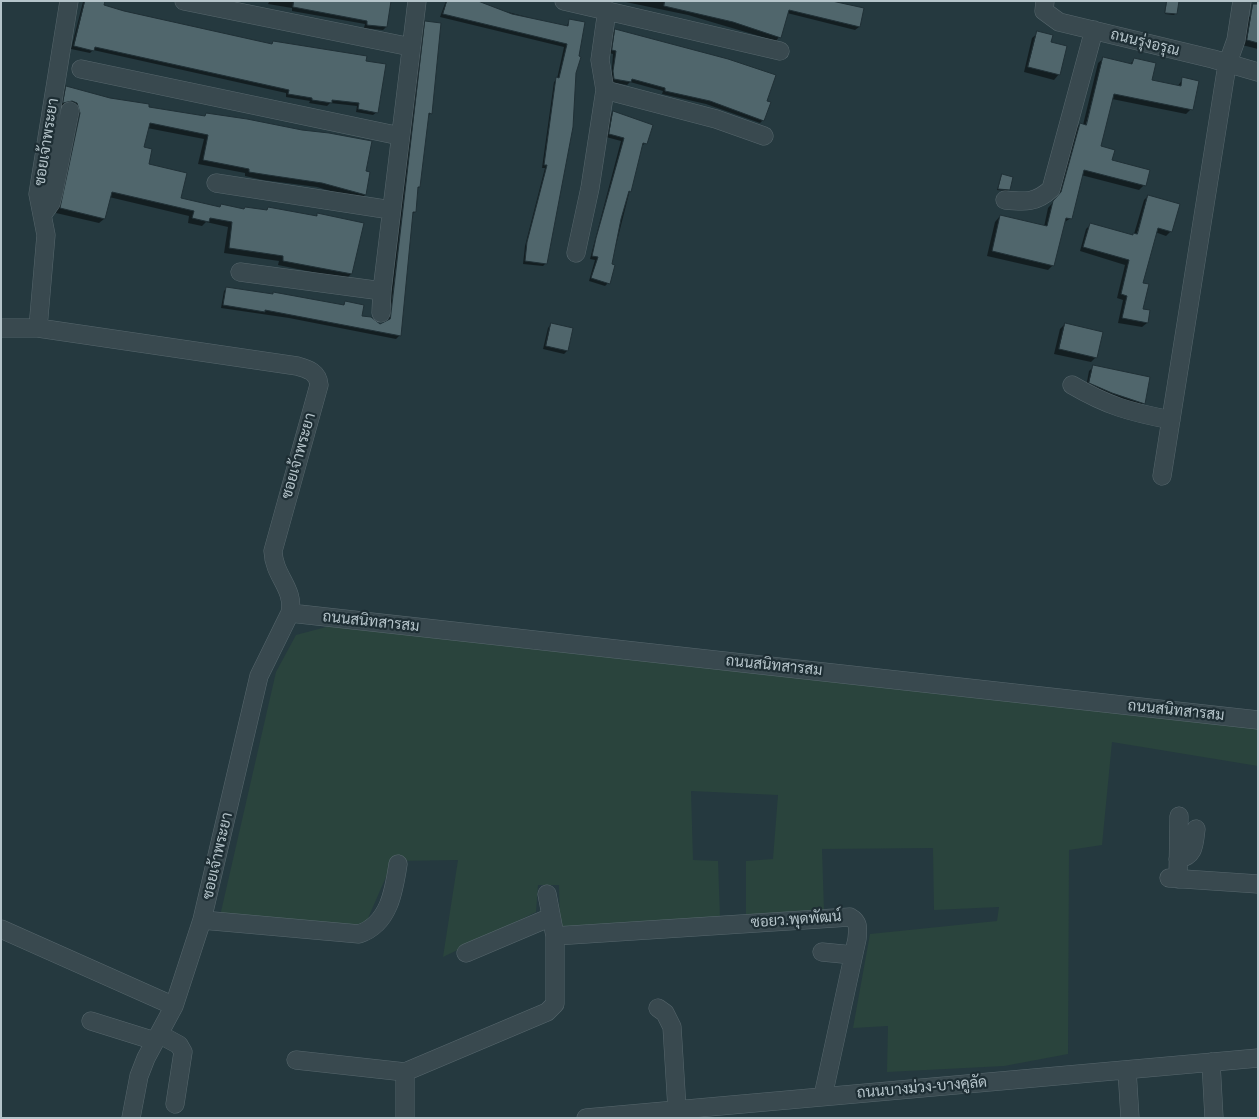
<!DOCTYPE html>
<meta charset="utf-8">
<style>
body{margin:0}
#map{position:relative;width:1259px;height:1119px;overflow:hidden;background:#25393f;font-family:Helvetica,sans-serif}
canvas{display:block}
.frame{position:absolute;inset:0;border:2px solid #b5c4ca;pointer-events:none}
</style>
<div id="map">
<canvas width="1259" height="1119"></canvas>
<div class="frame"></div>
</div>
<script>
const ctx = document.querySelector('canvas').getContext('2d');
ctx.lineJoin = 'round';
function fillPath(path, color) { ctx.fillStyle = color; ctx.fill(path, 'evenodd'); }
function trace(path, color, width, dash) { ctx.strokeStyle = color; ctx.lineWidth = width; ctx.lineCap = dash ? 'butt' : 'round'; ctx.setLineDash(dash || []); ctx.stroke(path); }
function write(font, color, halo, rows, align = 'center') {
  ctx.font = font + ' Helvetica,Sarabun,sans-serif'; ctx.lineWidth = 4.5; ctx.setLineDash([]); ctx.textBaseline = 'middle'; ctx.strokeStyle = halo; ctx.fillStyle = color; for (const [text, x, y, turn = 0] of rows) {
    ctx.save(); ctx.translate(x, y); ctx.rotate((+turn || 0) * Math.PI / 180); ctx.textAlign = isNaN(turn) ? turn : align; if (halo) ctx.strokeText(text, 0, 0); ctx.fillText(text, 0, 0); ctx.restore();
  }
}
const green = new Path2D(`
 M330,626L1258,727V766L1112,742L1102,845L1069,850L1068,1054L1004,1066L887,1072L888,1026L853,1028L870,934L997,921L999,907L934,910L933,848L822,849L824,911L746,915V861L773,859L778,795L691,791L693,860L718,861L720,918L560,927L559,885H538L536,912L443,957L458,860L393,861L365,925L220,916L276,672L296,635Z`);
const shadow = new Path2D(`
 M96,1L103,6L271,45L273,43L365,62L377,112L373,115L356,112L357,106L330,103L327,106L309,103L310,101L286,97V93L93,50L90,53L71,49L83,2Z
 M266,1H389L386,27L383,30L364,28L365,24L292,11V8L268,4L269,2Z
 M446,1H465L566,27L570,20L575,73L546,263L543,266L523,264L525,246L545,168H542L554,82L557,79L564,47L440,17Z
 M621,1H829L862,9L859,27L855,30L787,13L779,37L776,41L688,15Z
 M1167,1L1175,14L1174,15L1165,14Z
 M1251,15L1258,16V49L1242,45L1246,20Z
 M426,23L431,113L427,117L419,187L417,189L415,212L411,215L400,335L396,339L289,318L221,308L224,291L227,288L342,306L345,303L360,317L380,325L388,321L422,26Z
 M616,30L765,102L763,120L760,123L706,104L662,94L663,91L630,82L627,85L611,82L613,54L609,53L612,33Z
 M1038,33L1049,43L1059,74L1054,80L1024,72L1032,38Z
 M1104,58L1129,65L1134,60L1151,81L1177,87L1183,79L1191,109L1186,114L1112,99L1100,147L1111,161L1144,185L1139,190L1081,175L1071,218L1063,223L1053,265L1048,270L987,256L995,222L1000,216L1044,227L1048,208L1057,198L1075,129L1080,124L1083,125L1098,63Z
 M66,87L147,108L369,173L365,195L360,200L317,187L263,180L245,176V173L198,164L204,139L147,128L142,148L147,165L180,199L219,208L265,211L268,209L315,217L318,214L362,224L351,274L346,279L278,265L279,261L224,253L228,227L206,222L202,226L188,223L189,216L109,197L104,219L99,223L56,213L76,118L66,105L59,107L62,92Z
 M613,112L646,143L641,146L611,265L608,283L605,286L589,281L595,260L590,259L621,141L606,137L610,116Z
 M1002,175L1009,189L1007,191L997,190Z
 M1148,196L1171,231L1166,236L1155,232L1142,284L1141,310L1147,323L1142,327L1118,323L1123,300L1117,298L1125,265L1080,251L1086,229L1091,224L1132,236L1134,234L1144,200Z
 M551,324L567,351L564,354L543,349L548,328Z
 M1065,324L1096,357L1091,362L1054,354L1060,329Z
 M1094,366L1144,403L1140,407L1086,387L1089,371Z`);
const building = new Path2D(`
 M85,1H105L104,5L124,11L272,44L273,41L367,56L366,61L386,64L378,113L358,109L359,103L332,100V103L312,100V98L288,94L289,90L95,47L94,51L74,46Z
 M294,1H391L387,27L367,25V21L293,7Z
 M447,1H478L512,14L568,26L569,19L585,22L579,56L581,57L576,73L573,127L547,264L525,261L527,242L547,165H544L556,77L559,78L567,44L443,14Z
 M665,1H832L864,8L860,27L789,10L781,38L733,22L664,6Z
 M1167,1H1179L1177,14L1165,13Z
 M1253,4H1258V43L1247,40Z
 M425,21L441,23L432,114L429,113L420,187H418L416,212H413L401,336L265,310V312L223,305L226,287L273,294V292L344,305L345,301L364,305L362,316L371,317L380,324L390,319Z
 M615,29L728,59L776,75L767,101L771,102L764,121L710,101L665,91V88L632,79L631,82L614,79L613,71L616,51L612,50Z
 M1037,31L1053,35L1051,42L1067,46L1060,75L1028,67Z
 M1103,57L1132,64L1134,58L1156,63L1152,80L1181,86L1182,77L1199,81L1193,110L1114,94L1101,146L1115,150L1112,160L1150,170L1146,186L1084,170L1072,219L1066,218L1054,266L992,251L1000,215L1047,226L1053,201L1061,192L1080,123L1086,125Z
 M66,86L110,98L149,104V107L205,116L206,113L247,119L302,130L329,133L372,141L366,171L370,172L366,195L322,183L268,175L249,172V169L203,160L208,135L150,123L144,147L152,149L149,164L187,173L181,198L220,207L221,204L244,209L245,207L267,210L268,207L317,216V213L364,223L352,274L283,261V256L229,248L232,222L210,218L209,222L192,218L194,211L112,192L105,219L60,208L80,113L77,103L72,101L63,103Z
 M613,111L653,125L647,144L643,143L631,192L629,191L621,219L612,264L615,265L610,284L591,278L598,257L592,256L596,238L624,138L609,134Z
 M1002,174L1013,177L1010,190L998,189Z
 M1148,195L1180,204L1172,232L1158,228L1143,283L1149,284L1143,309L1150,310L1148,323L1122,318L1127,296L1121,294L1129,260L1083,247L1090,223L1133,235V233L1137,234Z
 M551,323L573,328L568,351L546,346Z
 M1065,323L1103,332L1097,358L1059,349Z
 M1093,365L1150,377L1145,404L1112,393L1089,383Z`);
const minor = new Path2D(`
 M69,1L38,194L46,235L38,328L297,366C308,369 318,372 319,385L273,551C274,577 295,588 290,613L259,676L202,920L174,1006L146,1058L139,1076L131,1118
 M184,1L411,47
 M564,1L780,51
 M1045,1L1044,11L1059,22L1213,59L1258,72
 M81,69L400,136
 M605,90L716,119L764,136
 M216,183L391,210
 M1005,200C1025,202 1036,203 1051,189L1094,30
 M43,214L51,203L54,191L70,111
 M576,253L590,188L605,90L600,60L607,10
 M240,272L382,291
 M381,313L382,291L417,1
 M1,328H38
 M1072,385C1108,406 1130,412 1171,420
 M1162,476L1227,65L1236,40L1242,1
 M290,613L1258,720
 M1178,859C1195,856 1194,844 1196,829
 M1169,878L1258,884
 M1178,879L1179,816
 M202,920L359,934C389,924 394,891 398,864
 M1,929L174,1006
 M555,936L850,917C859,922 858,928 857,939L823,1096
 M822,952L853,955
 M466,953L551,917
 M658,1008L665,1013L672,1027L677,1109
 M91,1021L155,1041
 M159,1034L179,1045L183,1052L175,1104
 M296,1060L405,1072
 M1211,1062L1214,1118
 M1127,1070L1130,1118
 M405,1118V1072L547,1012L555,1004V936L547,894
 M586,1118L1258,1058`);
const streetNames = [
 ["ถนนรุ่งอรุณ",1145,43,14],
 ["ซอยเจ้าพระยา",47,142,-81],
 ["ซอยเจ้าพระยา",299,456,-74],
 ["ถนนสนิทสารสม",371,622,6],
 ["ถนนสนิทสารสม",774,666,6],
 ["ถนนสนิทสารสม",1176,711,6],
 ["ซอยเจ้าพระยา",218,856,-77],
 ["ซอยว.พุดพัฒน์",796,920,-4],
 ["ถนนบางม่วง-บางคูลัด",922,1088,-5]
];
fillPath(green, '#2a443d');
fillPath(shadow, '#0007');
fillPath(building, '#50666c');
trace(building, '#203036', 1);
trace(minor, '#57676d', 19);
trace(minor, '#39494f', 18);
write('15px', '#b5c4ca', '#1e2e34', streetNames);
</script>
